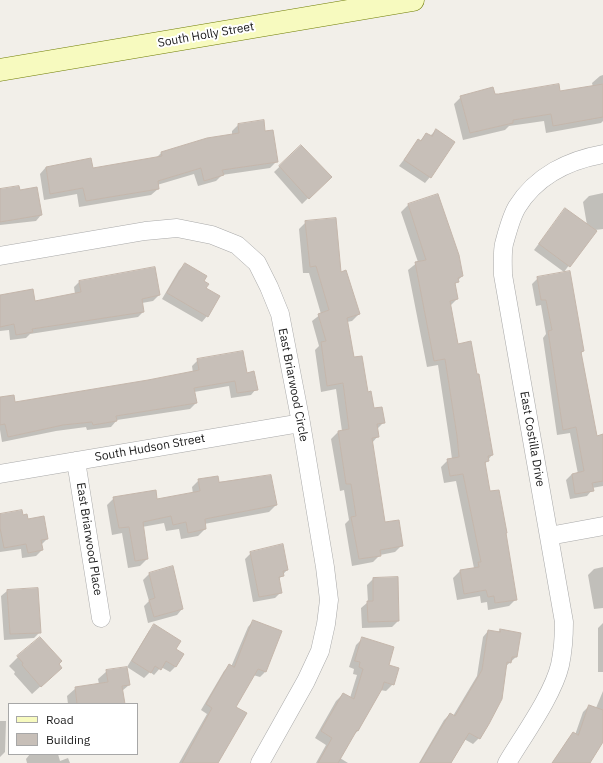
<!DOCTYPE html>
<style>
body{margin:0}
#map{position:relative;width:603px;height:763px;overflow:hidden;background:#f2efe9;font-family:"IBM Plex Sans",sans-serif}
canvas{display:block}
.legend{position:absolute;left:8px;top:703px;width:130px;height:52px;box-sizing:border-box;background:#fff;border:1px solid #a7a7a7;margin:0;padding:5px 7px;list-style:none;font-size:12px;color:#222}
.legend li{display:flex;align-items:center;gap:8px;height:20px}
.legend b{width:20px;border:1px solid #a7a7a7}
</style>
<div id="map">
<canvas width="603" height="763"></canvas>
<ul class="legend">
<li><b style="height:5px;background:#f7fabf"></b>Road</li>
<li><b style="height:11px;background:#c7bfb8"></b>Building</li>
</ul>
</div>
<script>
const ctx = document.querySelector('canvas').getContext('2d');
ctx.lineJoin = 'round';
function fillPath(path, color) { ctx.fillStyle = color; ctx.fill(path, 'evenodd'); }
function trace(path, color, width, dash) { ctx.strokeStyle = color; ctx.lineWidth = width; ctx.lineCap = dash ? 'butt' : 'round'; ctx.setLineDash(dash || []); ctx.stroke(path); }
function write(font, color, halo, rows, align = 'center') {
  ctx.font = font + ' "IBM Plex Sans",sans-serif'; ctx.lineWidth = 4; ctx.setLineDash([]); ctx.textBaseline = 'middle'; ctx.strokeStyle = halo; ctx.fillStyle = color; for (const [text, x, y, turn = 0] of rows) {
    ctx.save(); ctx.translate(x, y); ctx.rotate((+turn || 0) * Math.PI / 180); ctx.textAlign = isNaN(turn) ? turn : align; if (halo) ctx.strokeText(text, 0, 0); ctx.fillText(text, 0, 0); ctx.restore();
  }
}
const shadow = new Path2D(`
 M603,75V121L601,123L546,133L544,121L509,126L505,130L463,140L454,104L461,97L560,93L593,87L592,83L600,76Z
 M238,125L264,132L277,161L270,168L222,175L216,181L198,186L194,174L157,185L158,189L151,195L79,207L77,194L44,200L40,174L46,167L92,169L156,158L161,153L207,139L232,136V131Z
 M436,130L430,177L425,183L399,166L419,140L420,141L426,134L430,136Z
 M301,146L330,177L302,204L274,172Z
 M0,190L19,191L41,215L36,221L0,225Z
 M603,193V229L595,230L564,272L534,250L565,209L587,225L583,202L589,196Z
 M408,205L462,276L454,285L457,299L450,306L457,345L492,455L484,465L489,493L506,533L505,534L516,599L509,606L488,610L487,602L481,603L480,596L457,600L453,578L460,571L474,568L456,481L444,483L441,467L448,460L452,459L450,444L438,365L427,367L408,270L418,262L401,212Z
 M306,222L340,273L359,314L352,321L347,322L354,358L373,409L384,422L377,429L378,436L372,443L384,523L402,545L395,552L380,555L373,562L352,566L345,524L349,520L344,490L340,491L331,439L338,432L342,431L336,389L321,392L315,350L319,346L312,321L321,314L309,273H303L299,229Z
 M185,264L203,282L207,316L202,322L162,299L179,270Z
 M538,278L583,351L581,354L596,437L603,435V486L592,488V490L587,496L570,499L566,480L572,474H578L570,433L557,435L543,338L546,334L541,305L536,306L532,284Z
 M80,281L159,295L153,301L142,303L143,312L138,317L30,334L26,338L10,340L9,330L0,331V295L34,302L75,294L74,287Z
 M198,360L246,374L256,389L251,395L231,398L229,386L194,392L196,403L190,409L117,420L111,427L87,430L86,427L56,431L2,442L0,430V398L14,403L193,373L192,366Z
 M199,480L219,483L276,505L269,512L204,524L205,529L198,536L181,539L179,529L166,531L164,523L142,527L147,559L140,566L128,568L122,533L112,535L107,505L114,498L156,500L193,494L192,487Z
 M0,514L22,516L27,520L47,539L41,545L42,550L36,556L22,558L21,549L0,552Z
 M251,553L287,570L278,580L280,593L275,598L253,602L245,559Z
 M603,567V608L594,609L588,575L594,569Z
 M172,568L182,609L177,615L148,623L144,606L149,601L143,580L149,574Z
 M397,578L398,621L392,627L362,628L361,608L368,602L367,585L373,579Z
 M7,591L40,632L34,638L4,640L1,596Z
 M253,621L265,672L260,677L253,675L235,707L217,763H179L207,714L201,710L224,671L229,666L231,667L248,627Z
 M603,623V672H598V628Z
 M155,626L175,650L176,666L170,672L161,667L154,675L150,672L144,678L127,667L149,631Z
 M500,630L516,657L505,667L479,738L473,744L464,739L450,763H419L444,720L450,714L453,716L477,676L483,637L488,631L498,632Z
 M363,638L387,666L393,684L386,691L380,690L358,731L352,736L340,758L348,763H316L326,745L315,738L336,701L343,694L350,698L357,675L353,674L354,669L349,667L356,645Z
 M18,657L52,676L32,694L14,674L15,672L9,666Z
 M107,671L129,685L122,691L124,704H68L67,696L76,688L99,684L98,679Z
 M603,691V740L589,763H553L568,739L573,734L575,735L583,712L589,706L596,708Z
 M0,721H6L5,752L0,757Z
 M30,754H58L60,761L68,758L70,763H27L26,759Z`);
const building = new Path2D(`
 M559,84L560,91L603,84V117L553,126L551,114L513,120V123L470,133L460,96L493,87L495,94H498Z
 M264,120L265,131L273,130L278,162L222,170L224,175L204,181L201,168L158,181L159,189L86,201L83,188L50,194L46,167L91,158L93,168L162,156L161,152L207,138L239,133L238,124Z
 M436,129L455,142L431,178L404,160L418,139L421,141L426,133L432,136Z
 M301,145L332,177L309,199L279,166Z
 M19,186L20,190L37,187L42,215L0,222V189Z
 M438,194L459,255L463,276L458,278L459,282L455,283L458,299L450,301L458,344L471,341L477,374H479L493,455L488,456L489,461L485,462L490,491L499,490L507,533H506L517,600L495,603L494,596L488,597L486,590L464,594L460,570L479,567L478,562H481L463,474L450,476L447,459L459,457L457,436L445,359L434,361L415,262L426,260L408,204Z
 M565,208L597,231L570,267L539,244Z
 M336,218L341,272L346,270L360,314L347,318L354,357L362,356L368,392L371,391L374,408L382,407L385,423L377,424L379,437L372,438L385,522L399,520L403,546L380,550L381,556L359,559L351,517L356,516L351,484H346L338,431L349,429L343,383L327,386L321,342L326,341L318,314L329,310L316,266L310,267L305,221Z
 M185,263L207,276L204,281L209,284L206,288L220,296L208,317L167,293Z
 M155,267L160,295L142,299L144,312L32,329L33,332L16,335L14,324L0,327V295L33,289L35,301L81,292L79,281Z
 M570,271L584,351L581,352L597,436L603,434V481L592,483L594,491L575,494L572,474L584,471L576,427L563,430L548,331L552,330L546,300H541L537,277Z
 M243,351L247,373L254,371L258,390L237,393L235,381L194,388L197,403L116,416L117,421L93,425L92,422L63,425L8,437L5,424L0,425V397L14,395L15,402L148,380L199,370L197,359Z
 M271,475L277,505L205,519L206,529L188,533L186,522L173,525L171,516L143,522L148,559L135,561L129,527L119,528L113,497L156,490L157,499L200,491L198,479L218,476L219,482Z
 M22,510L23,515L27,514L28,519L44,516L48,539L41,540L43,550L28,553L26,544L4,548L0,528V514Z
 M283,544L288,570L283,571L284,576L279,577L282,593L259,597L250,552Z
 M173,566L183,609L154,617L149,600L155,598L149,573Z
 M398,577L399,621L368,622L367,601H373V578Z
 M38,588L41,633L10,634L7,590Z
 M253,620L282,631L266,672L258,669L236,707L247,713L218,763H182L212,708L206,704L229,664L234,667Z
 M154,624L181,641L176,649L184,654L176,667L166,661L161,670L155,666L151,673L132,661Z
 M500,629L521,633L517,657H512L511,663L507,662L502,699L489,724L480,739L469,733L451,763H420L450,713L455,716L482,670L488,630L500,632Z
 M40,637L62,661L59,664L62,668L41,687L22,665L23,663L17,656Z
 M362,637L394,647L389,665L399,668L394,685L384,682L382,689L358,731L357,730L338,763H318L332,738L321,731L343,693L354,699L363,669L359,667L360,662L355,661Z
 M127,667L130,685L122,686L125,704H77L75,687L108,682L106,670Z
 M589,705L603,710V742L590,763H552L573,732L578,735Z`);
const street = new Path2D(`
 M0,256L145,231L177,228L212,235L237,245L257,263L269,287L280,314L301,423L325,567L329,600L326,624L320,651L306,681L260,763
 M76,461L101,618
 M0,474L301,423
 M549,536L603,526
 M507,763C523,736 553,695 560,665C563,651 564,637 564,622L503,275C503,265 502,253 504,244C507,233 511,217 517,207C536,176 569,160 603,154`);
const secondary = new Path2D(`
 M0,70L413,0`);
const streetNames = [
 ["South Holly Street",206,35,-10],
 ["East Briarwood Circle",293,385,79],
 ["East Costilla Drive",532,439,80],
 ["South Hudson Street",150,448,-10],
 ["East Briarwood Place",89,539,81]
];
fillPath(shadow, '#0003');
fillPath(building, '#c7bfb8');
trace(building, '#c4b6ab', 1);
trace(street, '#a9a9a9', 19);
trace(secondary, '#707d05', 23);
trace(street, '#fff', 18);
trace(secondary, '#f7fabf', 22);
write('12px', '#222', '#fff', streetNames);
</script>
